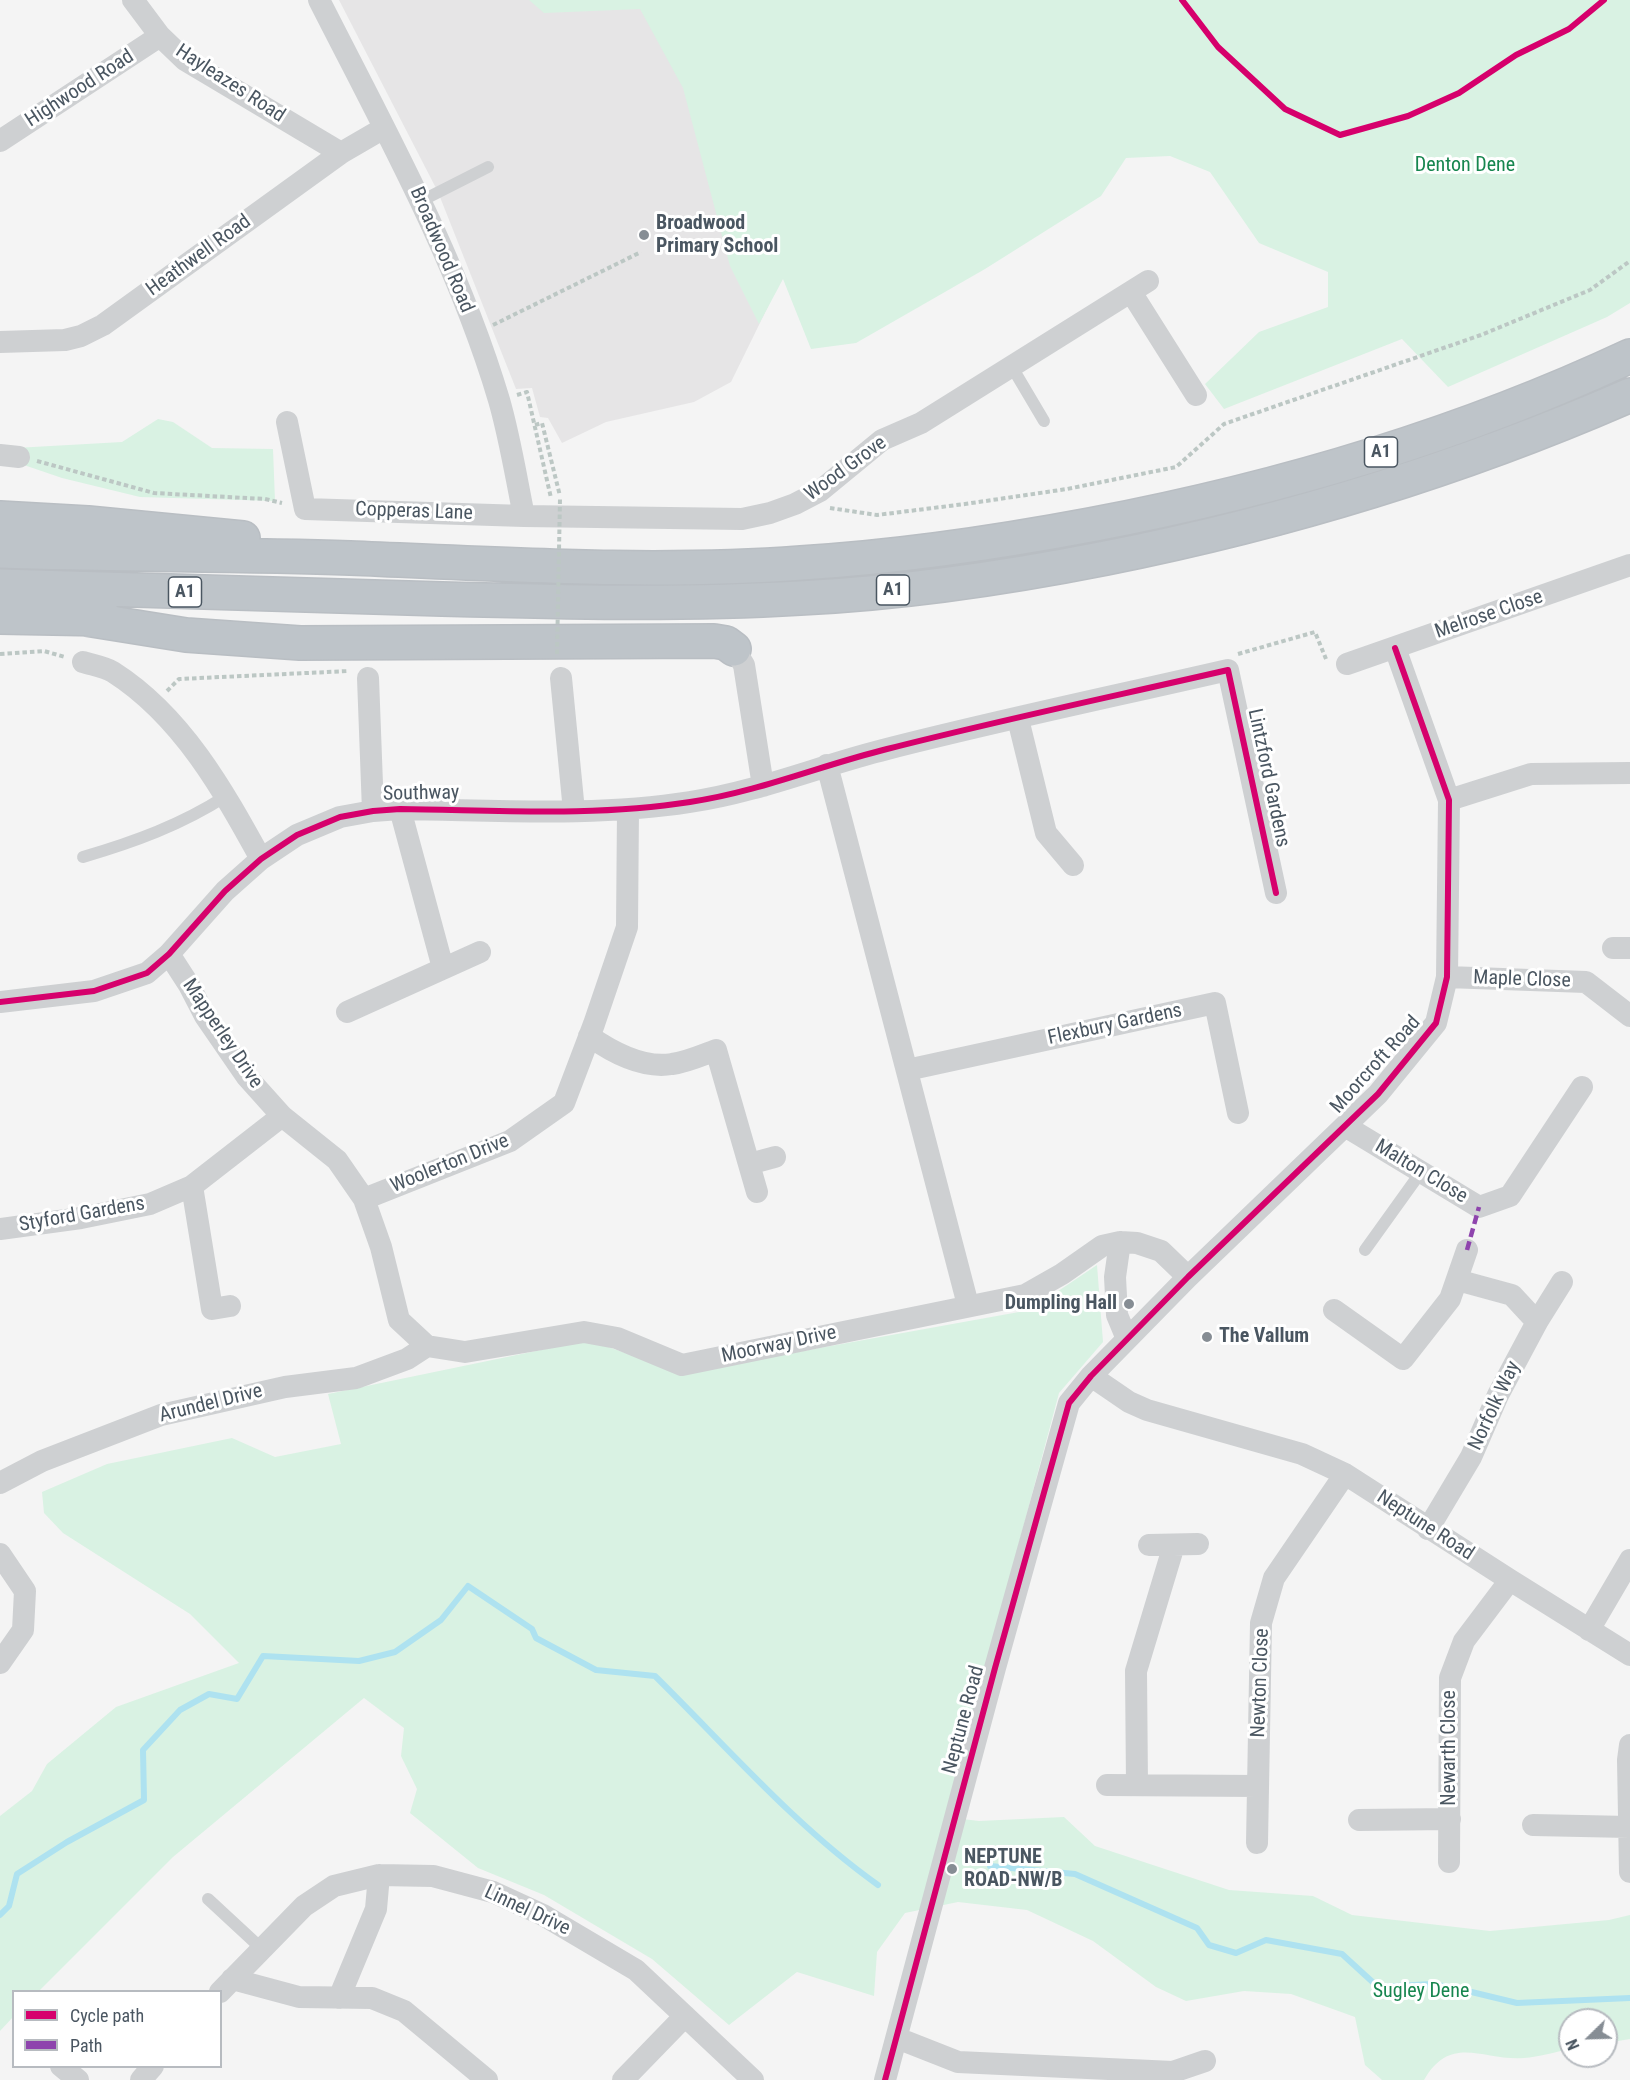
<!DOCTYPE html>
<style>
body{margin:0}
#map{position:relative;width:1630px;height:2080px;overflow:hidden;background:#f4f4f4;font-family:"Roboto Condensed",sans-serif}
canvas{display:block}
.legend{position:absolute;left:12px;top:1990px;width:210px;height:78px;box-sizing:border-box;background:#fff;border:2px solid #b7bbc0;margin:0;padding:8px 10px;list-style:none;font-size:18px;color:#4a5661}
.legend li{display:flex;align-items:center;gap:12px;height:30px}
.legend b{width:30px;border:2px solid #b7bbc0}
.north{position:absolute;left:1558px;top:2008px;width:60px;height:60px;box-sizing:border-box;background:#fff;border:2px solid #b7bbc0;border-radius:50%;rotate:247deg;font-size:16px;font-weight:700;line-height:24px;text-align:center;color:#4a5661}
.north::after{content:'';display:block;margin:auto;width:21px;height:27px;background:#868d94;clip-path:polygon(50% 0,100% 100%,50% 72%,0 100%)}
</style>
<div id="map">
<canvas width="1630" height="2080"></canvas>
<ul class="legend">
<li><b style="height:8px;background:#d6006c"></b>Cycle path</li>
<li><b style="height:8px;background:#8e44ad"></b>Path</li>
</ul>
<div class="north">N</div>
</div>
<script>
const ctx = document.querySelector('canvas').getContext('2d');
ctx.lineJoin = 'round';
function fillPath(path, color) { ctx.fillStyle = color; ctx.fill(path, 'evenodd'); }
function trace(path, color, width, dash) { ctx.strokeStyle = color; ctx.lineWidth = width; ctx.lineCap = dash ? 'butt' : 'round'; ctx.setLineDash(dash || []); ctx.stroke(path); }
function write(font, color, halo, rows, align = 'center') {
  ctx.font = font + ' "Roboto Condensed",sans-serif'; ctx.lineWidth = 6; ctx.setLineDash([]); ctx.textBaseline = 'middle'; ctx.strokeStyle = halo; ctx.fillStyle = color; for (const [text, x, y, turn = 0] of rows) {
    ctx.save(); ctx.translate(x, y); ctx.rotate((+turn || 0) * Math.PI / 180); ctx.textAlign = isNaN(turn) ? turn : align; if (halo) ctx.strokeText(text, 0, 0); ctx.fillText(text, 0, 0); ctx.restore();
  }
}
const education = new Path2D(`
 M339,0H945L782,278L731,382L694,402L606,422L562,443L548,418L540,417L532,388L516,389L438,192Z`);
const green = new Path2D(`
 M529,0H1630V303L1607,317L1448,387L1402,339L1224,409L1205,384L1259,332L1328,307V272L1259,243L1210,172L1170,156L1126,158L1101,196L985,269L856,343L811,349L783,279L759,324L730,266L683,88L640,9L544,13Z
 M158,419L173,422L212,448L273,449L275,501L140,497L62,478L21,464L15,448L122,442Z
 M1097,1265L1103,1342L1059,1393L946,1817L979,1821L1064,1817L1095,1846L1229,1890L1313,1896L1352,1915L1490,1931L1609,1920L1630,1915V2039L1606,2043V2020H1570V2049C1555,2052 1539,2057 1524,2058C1483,2061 1451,2033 1424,2080H1382L1365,2065L1355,2017L1291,1994L1244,1991L1186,2001L1156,1987L1093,1941L1027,1910L958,1902L905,1913L877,1952L874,1996L797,1972L729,2025L652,1959L544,1895L478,1868L410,1813L417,1789L401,1756L404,1728L364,1698L173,1857L39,1991L14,1992L13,2017L0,2031V1816L32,1791L47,1764L116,1707L239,1663L190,1614L63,1533L44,1513L42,1492L107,1464L232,1438L275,1457L341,1444L328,1394L589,1340L681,1373L1030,1310Z`);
const stream = new Path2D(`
 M990,1866L1075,1874L1197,1928L1209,1945L1236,1953L1266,1940L1342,1954L1378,1987L1432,1984L1455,1988L1517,2003L1630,1998
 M0,1915L9,1906L17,1874L67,1842L144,1800L143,1750L180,1710L209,1694L237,1699L263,1656L359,1661L395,1652L441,1620L468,1586L532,1629L536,1638L596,1670L655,1676C727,1747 795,1826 878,1885`);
const path = new Path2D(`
 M1182,0L1218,47L1285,109L1340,135L1408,116L1459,93L1516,55L1569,29L1604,0
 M493,325L641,252
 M517,395L527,392L551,498
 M535,425L542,423L560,496
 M37,461L154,493L265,499L282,503
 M830,508L877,515L965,504L1067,489L1176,467L1224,424L1481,335L1590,290L1630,261
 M0,654L44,651L65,657
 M1238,654L1315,632L1326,659
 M167,691L179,679L349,671`);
const lane = new Path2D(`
 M421,201L488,167
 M1012,367L1044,421
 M83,857C134,842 181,825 226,796
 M1365,1250L1421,1172
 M208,1899L262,1949`);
const street = new Path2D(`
 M133,0L160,36L185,60L341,153
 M319,0C385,130 457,259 499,400C510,438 516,477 524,516
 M0,141L160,36
 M1131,292L1196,395
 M0,342L65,340L81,336L103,325L341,153L384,128
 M287,422L305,509L524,516L742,519L770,513L795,504L820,491L882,440L921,423L1148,281
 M0,455L19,457
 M734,649L744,665L763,786
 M83,662C92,665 105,667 113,672C182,716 223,790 261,859
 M1347,664L1630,565
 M368,678L373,811
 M561,678L574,811
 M1018,719L1046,833L1073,865
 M827,765L968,1305
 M1449,800L1531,774L1630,773
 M400,809L443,968
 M1613,948H1630
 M169,954L189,985L205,1016L247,1077L282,1116L337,1160L364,1199L381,1247L399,1320L427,1346
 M1447,977L1586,982L1630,1016
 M0,1002L94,991L147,973L169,954L225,891L261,859L297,835L340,817L373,811L400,809C496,810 595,817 690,802C758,792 822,765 887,749C1000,720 1115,696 1228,670L1276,893
 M347,1012L480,952
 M589,1036C612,1052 642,1069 672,1064C687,1062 702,1055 716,1050L757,1192
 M907,1070L1215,1003L1238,1113
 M1345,1126L1479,1207L1510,1196L1582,1087
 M749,1164L775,1157
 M192,1186L212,1309L230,1306
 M364,1199L510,1141L564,1103L594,1024L627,927L628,810
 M0,1229L81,1218L150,1204L192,1186L282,1116
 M1120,1242L1115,1277L1117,1315L1127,1339
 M1457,1280L1512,1295L1537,1322
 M1334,1310L1403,1359L1450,1299L1467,1250
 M427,1346L465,1352L584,1332L617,1338L682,1365L1025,1295L1062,1274L1102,1246L1120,1242L1137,1243L1161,1251L1188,1277
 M1091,1376L1129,1402L1147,1410L1302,1454L1345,1474L1510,1580L1630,1655
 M0,1483L42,1461L161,1415L285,1387L356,1378L407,1359L427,1346
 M1428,1529L1471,1457L1498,1395L1537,1322L1562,1282
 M1149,1545L1198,1544
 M0,1554L25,1591L23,1630L0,1663
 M1589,1630L1630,1560
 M1630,1745L1628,1760L1630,1872
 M1107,1785L1258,1786
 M1137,1785L1136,1671L1174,1545
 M1359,1820L1450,1819
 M1533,1825L1629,1827
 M1257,1843L1261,1623L1274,1578L1345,1474
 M1449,1862L1450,1678L1464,1641L1510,1580
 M232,1979L299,1997L372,1998L404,2011L487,2080
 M220,1992L304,1906L334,1886L379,1875L433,1876L493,1892L543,1915L636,1970L753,2080
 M339,1998L376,1909L379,1875
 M897,2038L958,2062L1173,2072L1205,2061
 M61,2066L78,2080
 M141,2080L153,2066
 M623,2080L685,2016
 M885,2080L995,1668L1069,1403L1091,1376L1188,1277L1378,1094L1436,1023L1447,977L1449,800L1395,648`);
const highway = new Path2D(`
 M0,518L88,523L243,538
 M0,551C117,555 234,554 350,558C500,564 651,574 801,563C898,557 994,543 1090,525C1275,490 1459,436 1630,356
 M0,586C147,591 294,596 442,599C561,602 681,605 800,598C903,593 1005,578 1106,558C1286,522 1461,469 1630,395
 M0,617L106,619
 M86,619L186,635L300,643L714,641L726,643L734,649`);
const pathBridge = new Path2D(`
 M557,654L560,499`);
const quiet = new Path2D(`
 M1467,1250L1479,1207`);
const cycleway = new Path2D(`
 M1182,0L1218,47L1285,109L1340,135L1408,116L1459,93L1516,55L1569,29L1604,0
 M0,1002L94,991L147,973L169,954L225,891L261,859L297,835L340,817L373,811L400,809C496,810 595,817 690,802C758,792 822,765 887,749C1000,720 1115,696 1228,670L1276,893
 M885,2080L995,1668L1069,1403L1091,1376L1188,1277L1378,1094L1436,1023L1447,977L1449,800L1395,648`);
const markers = [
 [644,235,6,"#868d94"],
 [1129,1304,6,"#868d94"],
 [1207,1337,6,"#868d94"],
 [952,1869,6,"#868d94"]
];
const shields = [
 [1381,452,33],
 [893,590,33],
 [185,592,33]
];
const shieldNames = [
 ["A1",1381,452],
 ["A1",893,590],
 ["A1",185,592]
];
const streetNames = [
 ["Hayleazes Road",230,84,33],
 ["Highwood Road",80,89,-33],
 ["Broadwood Road",441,250,67],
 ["Heathwell Road",199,256,-36],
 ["Wood Grove",846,469,-36],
 ["Copperas Lane",414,512,2],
 ["Melrose Close",1489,615,-19],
 ["Lintzford Gardens",1268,778,78],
 ["Southway",421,794,-1],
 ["Maple Close",1522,980,2],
 ["Flexbury Gardens",1115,1025,-12],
 ["Mapperley Drive",222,1034,56],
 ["Moorcroft Road",1376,1065,-48],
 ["Woolerton Drive",450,1164,-22],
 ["Malton Close",1421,1172,31],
 ["Styford Gardens",82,1215,-10],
 ["Moorway Drive",779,1345,-12],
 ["Arundel Drive",211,1404,-14],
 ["Norfolk Way",1495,1406,-65],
 ["Neptune Road",1425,1526,33],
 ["Newton Close",1261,1683,-88],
 ["Neptune Road",964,1720,-75],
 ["Newarth Close",1450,1748,-90],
 ["Linnel Drive",527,1911,25]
];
const parkNames = [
 ["Denton Dene",1465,166],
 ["Sugley Dene",1421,1992]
];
const poiNames = [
 ["Broadwood",656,224],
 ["Primary School",656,247],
 ["Dumpling Hall",1117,1304,"right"],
 ["The Vallum",1219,1337],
 ["NEPTUNE",964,1858],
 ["ROAD-NW/B",964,1881]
];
fillPath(education, '#e6e5e6');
fillPath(green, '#d9f2e3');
trace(stream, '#aee2f0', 6);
trace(highway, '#b9bec3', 36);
trace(path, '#bcc7c4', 4, [4.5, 3]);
trace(lane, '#ced0d2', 12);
trace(street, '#ced0d2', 22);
trace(highway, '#bec4c9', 33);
trace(pathBridge, '#bcc7c4', 4, [4.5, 3]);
trace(quiet, '#8e44ad', 4.5, [9, 4.5]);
trace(cycleway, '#d6006c', 6);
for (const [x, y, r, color] of markers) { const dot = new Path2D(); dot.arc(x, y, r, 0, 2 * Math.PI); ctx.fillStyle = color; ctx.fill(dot); trace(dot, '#fff', 2); }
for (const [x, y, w] of shields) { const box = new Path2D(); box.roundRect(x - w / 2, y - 15, w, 30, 4.5); ctx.fillStyle = '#fff'; ctx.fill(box); trace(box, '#4a5661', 1.5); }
write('bold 18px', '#4a5661', null, shieldNames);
write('20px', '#4a5661', '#fff', streetNames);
write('20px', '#17864f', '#fff', parkNames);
write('bold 20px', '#4a5661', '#fff', poiNames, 'left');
</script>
